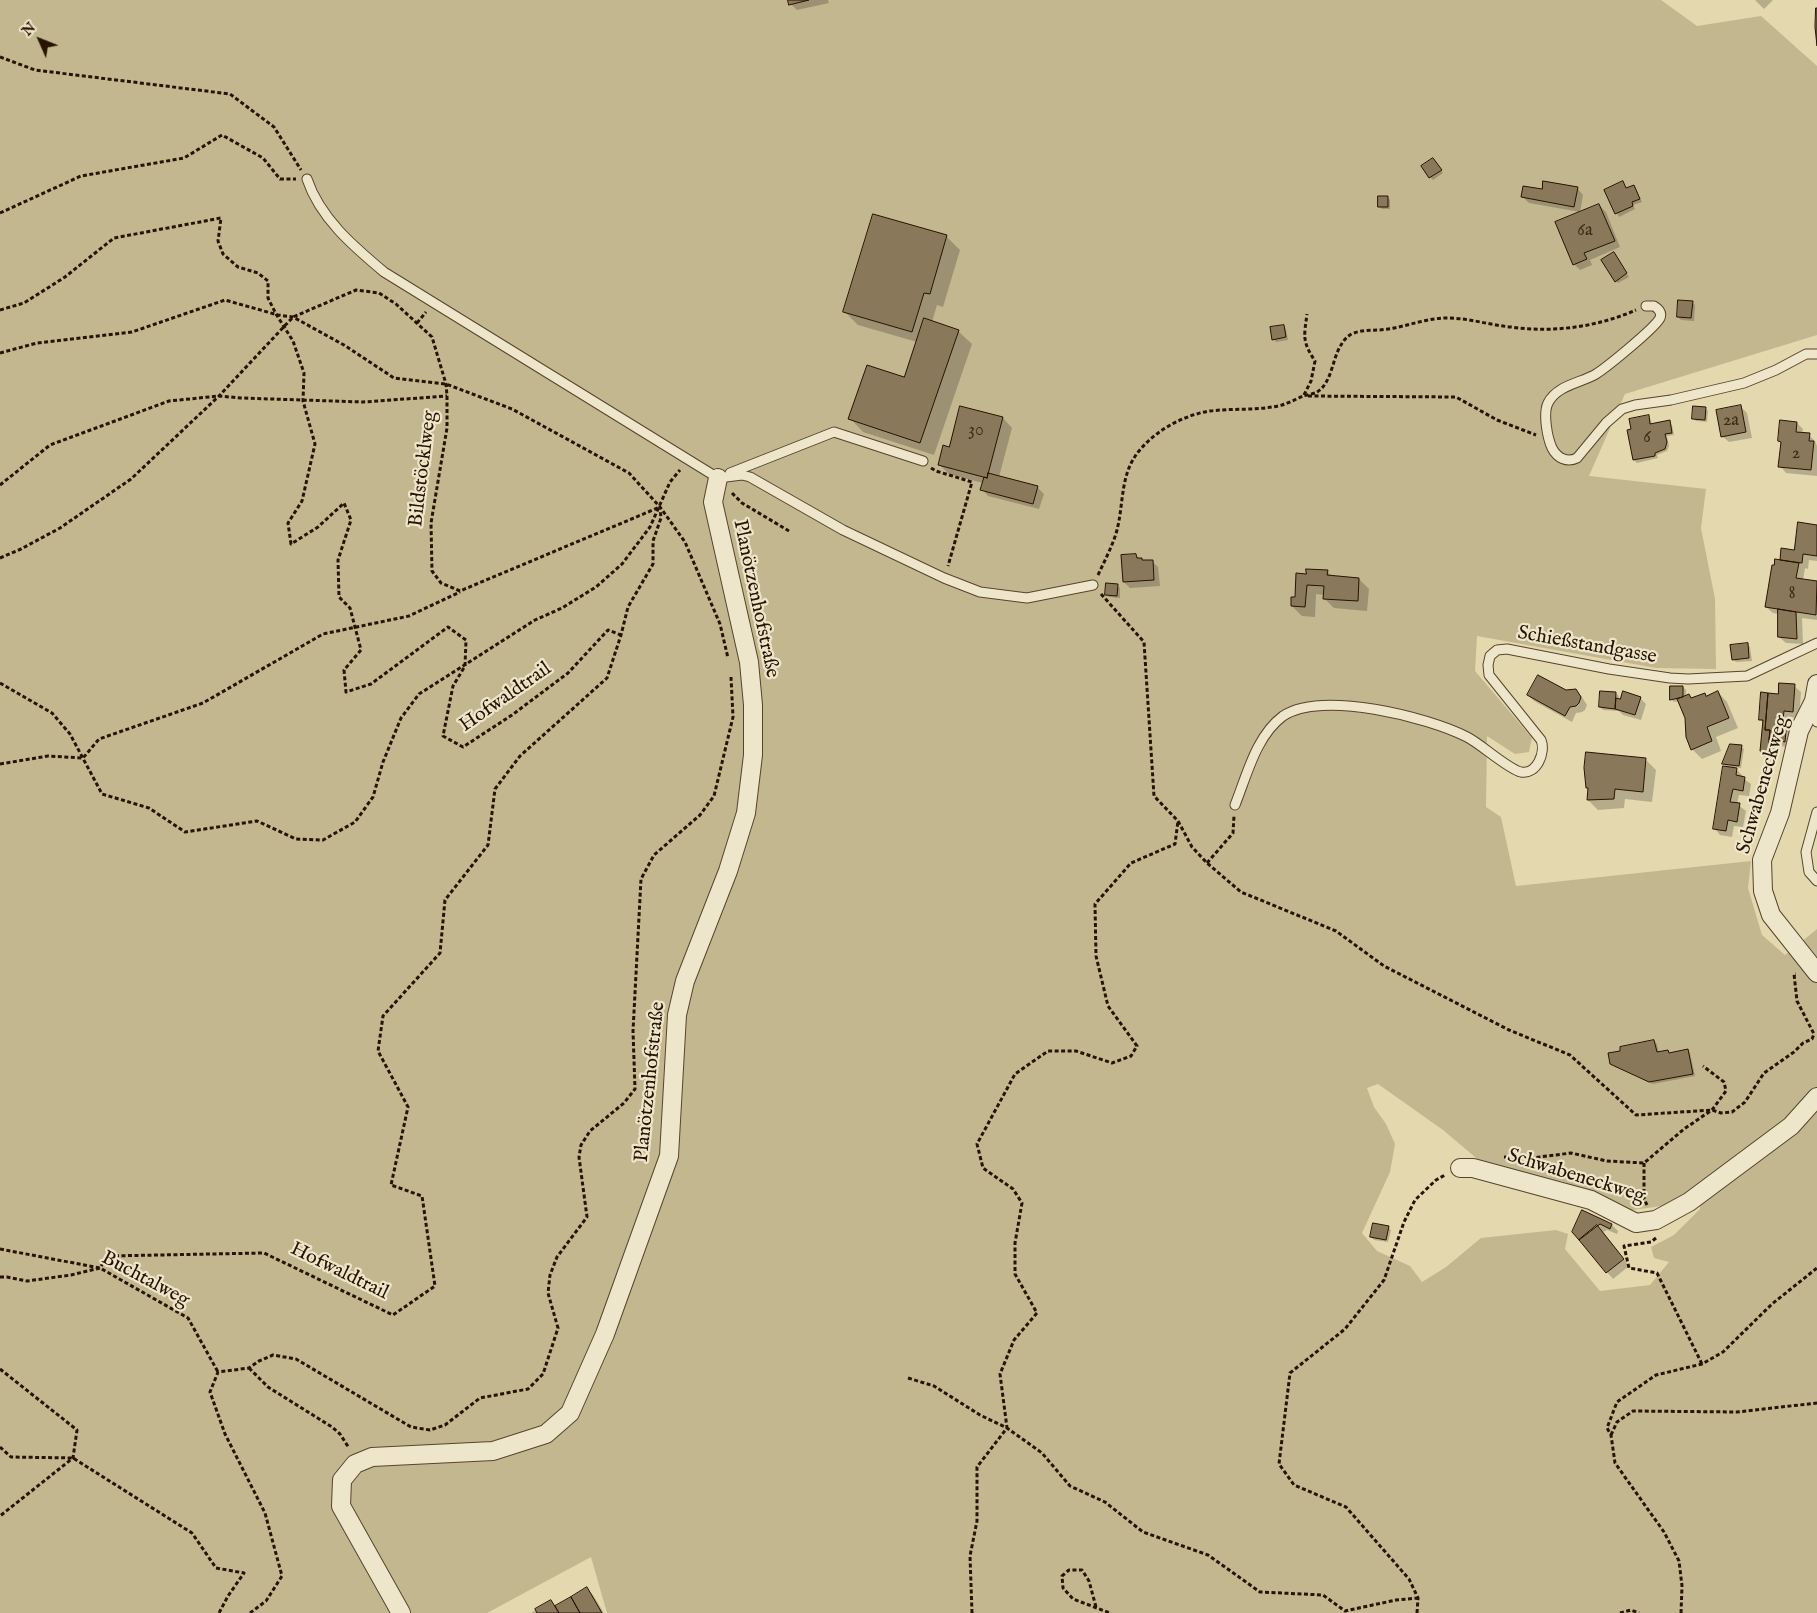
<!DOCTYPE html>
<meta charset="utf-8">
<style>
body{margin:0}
#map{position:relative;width:1817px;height:1613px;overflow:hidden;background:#e3d8ae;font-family:"IM FELL English",serif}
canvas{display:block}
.north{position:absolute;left:15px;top:15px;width:50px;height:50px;-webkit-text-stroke:4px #ede6ca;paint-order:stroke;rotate:314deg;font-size:14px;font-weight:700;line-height:20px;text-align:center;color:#281300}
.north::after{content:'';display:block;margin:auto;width:18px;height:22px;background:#281300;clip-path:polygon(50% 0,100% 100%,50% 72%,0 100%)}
</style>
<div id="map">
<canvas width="1817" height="1613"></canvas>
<div class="north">N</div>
</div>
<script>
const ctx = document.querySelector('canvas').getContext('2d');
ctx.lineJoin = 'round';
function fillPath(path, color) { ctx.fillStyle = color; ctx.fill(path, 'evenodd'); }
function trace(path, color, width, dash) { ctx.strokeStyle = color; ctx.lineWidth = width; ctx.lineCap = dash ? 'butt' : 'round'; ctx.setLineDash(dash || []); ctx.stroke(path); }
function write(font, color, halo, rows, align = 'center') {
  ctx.font = font + ' "IM FELL English",serif'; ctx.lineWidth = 4.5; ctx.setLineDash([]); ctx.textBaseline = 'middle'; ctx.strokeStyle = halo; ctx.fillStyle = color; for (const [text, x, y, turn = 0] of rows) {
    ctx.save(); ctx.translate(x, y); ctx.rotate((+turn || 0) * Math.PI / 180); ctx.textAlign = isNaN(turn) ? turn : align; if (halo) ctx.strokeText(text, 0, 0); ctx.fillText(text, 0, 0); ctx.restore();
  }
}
const green = new Path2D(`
 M0,0H1661L1697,26L1761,16L1817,66V335L1625,394L1589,476L1706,489L1701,528L1715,599L1716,669L1656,668L1477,636L1475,671L1532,738L1529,752L1515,754L1487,736L1486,807L1501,817L1516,886L1751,861L1748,888L1762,935L1785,955L1817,929V1613H607L591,1557L487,1613H0ZM1378,1084L1443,1130L1481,1162L1526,1177L1561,1181L1602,1198L1625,1211L1669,1205L1698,1187L1700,1209L1674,1235L1651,1247L1654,1258L1669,1262L1650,1285L1600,1291L1565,1249L1568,1234L1556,1230L1481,1238L1446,1267L1422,1282L1410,1266L1377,1251L1362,1233L1390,1172L1395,1144L1386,1124L1374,1107L1367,1088Z`);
const shadow = new Path2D(`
 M790,0H828L829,3L797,10L791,4Z
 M1755,0H1773L1764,9Z
 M1436,162L1443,173L1433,180L1430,177Z
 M1623,183L1627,189L1633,186L1636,189L1642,202L1633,205L1635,209L1619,217L1606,190Z
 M1577,188L1583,195L1580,212L1529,203L1523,197L1543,190Z
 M1388,198L1390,200V209H1382L1379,206Z
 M1599,205L1606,212L1620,247L1590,260L1592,265L1580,270L1574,264Z
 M946,236L960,250L943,307L937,305L932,322L958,331L972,344L934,455L863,432L850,418L905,379L917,342L858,325L845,312Z
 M1616,257L1629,277L1618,283L1616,281Z
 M1692,302L1695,305L1694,321L1681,320L1678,317Z
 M1283,326L1286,329L1288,340L1276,342L1274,339Z
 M1740,406L1747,413L1752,438L1729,442L1722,436Z
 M1705,408L1708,411L1707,422L1696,421L1693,418Z
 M1648,417L1651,420L1652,425L1669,422L1672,425L1674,435L1667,436L1669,446L1667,451L1657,455L1658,458L1637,463L1634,460Z
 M1003,418L1012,428L999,477L1037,487L1044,494L1039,509L988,496L982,489L983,483L949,474L939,464L950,448Z
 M1797,423L1803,429L1802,434L1809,435L1815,441L1817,446V476L1786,473L1780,466L1782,444L1779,441Z
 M1817,526V561L1809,560L1808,569L1805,568L1803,580L1817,582V620L1802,618L1803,644L1786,643L1779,637V614L1773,613L1766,607L1781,561L1795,552Z
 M1136,556L1144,562L1152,561L1158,567L1160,586L1130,588L1124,582Z
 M1327,571L1333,577L1359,579L1369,589L1367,611L1334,608L1324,598V595L1316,594L1315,617L1302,616L1292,606L1307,575Z
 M1117,585L1120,588V598L1109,597L1106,594Z
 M1747,644L1750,647L1752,661L1736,662L1733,659Z
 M1794,686L1801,692L1799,718L1790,717L1789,724L1793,728L1791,747L1775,746L1773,764L1761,751L1764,723L1760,720L1779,695Z
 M1683,687L1686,690V697L1689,696L1692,699L1704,694L1707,697L1718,692L1727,702L1738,728L1716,737L1721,751L1702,759L1692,749L1686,718L1679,701L1674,702L1671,699Z
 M1576,690L1582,697L1587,705L1585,710L1582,712L1576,713L1572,722L1534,701L1528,695Z
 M1616,693L1619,696L1618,700L1640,698L1646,704L1641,720L1623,715L1619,711L1603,710L1600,707Z
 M1741,747L1744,749L1741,768L1734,767L1743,776V778L1751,784L1749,796L1739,795L1737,804L1746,811L1743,827L1734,826L1732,837L1720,835L1714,828L1728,768L1724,764Z
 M1646,760L1656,770L1652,802L1625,799L1624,808L1598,810L1588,800L1589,790L1587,787Z
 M1654,1041L1657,1044L1659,1053L1668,1051L1670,1054L1688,1050L1690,1053L1695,1076L1653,1084L1615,1066L1611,1063Z
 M1582,1211L1612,1225L1618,1231L1617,1234L1607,1230L1603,1232L1629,1266L1613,1279L1607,1272Z
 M1388,1227L1391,1230L1388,1242L1374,1240L1371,1237Z
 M587,1589L593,1595L604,1613H531L551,1601L556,1607Z`);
const building = new Path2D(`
 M788,0H809L789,5Z
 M1816,8H1817V46L1815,27Z
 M1433,158L1442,170L1429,178L1421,166Z
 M1543,181L1578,187L1574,207L1521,197L1523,186L1542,189Z
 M1623,181L1626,188L1634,185L1640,199L1632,202L1633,206L1615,214L1604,190Z
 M1378,196H1388V207H1378Z
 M1599,204L1615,241L1584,253L1587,259L1573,265L1555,222Z
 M873,214L947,235L930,294L924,293L912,332L843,312Z
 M1614,252L1627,273L1615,282L1601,260Z
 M1678,300L1693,301L1691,318L1677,317Z
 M924,318L959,330L920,443L848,419L867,365L904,377Z
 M1284,325L1286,337L1272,340L1270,327Z
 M1741,405L1746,432L1721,437L1716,410Z
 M960,406L1003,417L987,478L938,465L943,445L949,447Z
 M1693,406L1706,407L1705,420L1692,419Z
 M1649,415L1650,424L1670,420L1672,433L1665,434L1667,442L1665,449L1655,453V456L1633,460L1627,430L1631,429L1629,419Z
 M1780,420L1797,422L1796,432L1810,433L1809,441H1814L1811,470L1778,467L1781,442L1778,441Z
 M988,473L1038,486L1033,504L980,490L984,477L987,478Z
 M1798,522L1817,525V556L1803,554L1802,563L1780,560L1781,548L1794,550Z
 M1136,554L1137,558H1142V560H1153L1154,580L1123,582L1121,555Z
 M1775,559L1799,563L1796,578L1817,581L1816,615L1765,607L1772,565H1774Z
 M1306,569L1328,570L1327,575L1359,578L1358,601L1323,599L1324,586L1307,585L1305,607L1291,606V597H1295L1296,573L1306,574Z
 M1106,583L1118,584L1117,596L1105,595Z
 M1778,609L1796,612L1797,639L1778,637Z
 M1748,643L1749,658L1732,660L1730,645Z
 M1538,675L1566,690L1576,689L1581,697L1579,703L1576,706L1570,707L1565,716L1527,695Z
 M1779,683L1795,684L1793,712L1784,711L1783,720H1787L1785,742L1769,740L1770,730H1765L1768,693L1778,694Z
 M1670,686H1683V697L1670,700Z
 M1600,691L1616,692L1615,709L1599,707Z
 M1623,691L1641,697L1635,715L1615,709L1616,698L1620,699Z
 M1718,691L1729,718L1707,727L1712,741L1691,750L1686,737L1685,718L1677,699L1689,694L1691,698L1705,693L1706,696Z
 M1761,692L1768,693L1765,730H1770L1767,759L1760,751L1763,720H1759Z
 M1730,744L1742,745L1739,766L1722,764Z
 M1586,752L1646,758L1643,792L1615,789L1614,799L1587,800L1588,788H1586L1584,768Z
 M1723,766L1737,768L1736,775L1745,777L1743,791L1733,789L1730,802L1740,803L1737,822L1728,820L1726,831L1713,829Z
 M1654,1040L1657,1052L1668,1050L1669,1053L1688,1049L1693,1074L1649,1082L1610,1064L1608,1053L1620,1051V1047Z
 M1582,1210L1612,1224L1610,1229L1600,1224L1579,1240L1572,1232Z
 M1373,1223L1389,1226L1386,1240L1370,1237Z
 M1597,1225L1624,1259L1606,1273L1579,1240Z
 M587,1587L602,1613H580L571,1597Z
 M571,1597L580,1613H559L555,1606Z
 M551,1600L559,1613H537L535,1609Z`);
const path = new Path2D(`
 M0,57L35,70L230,94L274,127L301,170
 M0,213L81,176L184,158L222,135L263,158L280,179H296
 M0,310L24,303L65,277L114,238L221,218L218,241L223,254L238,267L258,273L268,281V298L276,314L293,341L304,373L303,401L315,444L302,501L288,523L291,544L318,527L344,503L351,520L338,560L339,597L350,608L361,650L344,670L346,692L371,684L448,627L466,640L465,666L453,686L443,736L463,747L512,715L568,673L608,630L621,635
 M417,323L426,312
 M0,353L37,343L132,332L225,300L278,315L293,317L344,345L394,378L446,384L512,409L629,473L660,507L685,542L720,624L728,658
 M1304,395L1311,381L1315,361C1302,341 1304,337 1307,314
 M1308,396L1456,397L1497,420L1536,435
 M931,468L936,471L972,482L948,566
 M0,485L50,445L169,401L219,396L241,398L363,402L447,396
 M732,493L742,503L789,531
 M0,558L21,549L60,528L131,479L219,396L293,317L356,290L379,293L396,304L432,337L446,384L447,396V428L431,523L432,571L441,583L460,591L660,507
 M1098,575C1105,560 1113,545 1117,530C1124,502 1120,474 1139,451C1156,430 1184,415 1210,411C1234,408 1258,411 1282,405C1289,403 1296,399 1303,396C1307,395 1313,394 1317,392C1332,383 1332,359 1341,345C1344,340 1348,335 1354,333C1365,329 1377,331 1388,329C1408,326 1427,318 1447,318C1469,318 1489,325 1511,327C1553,333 1597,327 1636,310
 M1101,594L1144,642L1154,796L1178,821L1192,847L1207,863L1241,892L1336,931L1384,966L1509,1030L1570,1055L1636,1115L1712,1110L1721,1113L1732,1112L1745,1102L1764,1073L1794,1052L1803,1043L1812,1039L1814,1034L1797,1001L1794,974H1796
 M0,683L52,713L70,734L102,794L149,808L185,832L257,821L296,839L323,840L355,822L373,797L383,762L401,718L419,694L535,620L562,608L596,587L622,564L650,527L670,482L680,470
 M0,764L48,756L83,758L99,739L203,703L323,634L409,616L460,592
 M1207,863L1233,833L1234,816
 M1504,1157L1532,1158L1571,1153L1607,1161L1644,1163L1684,1129L1712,1110L1726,1091L1724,1082L1703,1066
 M1644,1163V1199L1647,1205
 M1656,1238L1651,1242L1624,1246L1629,1268L1657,1273L1702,1364
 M0,1249L100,1268L188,1318L218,1372
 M0,1277H7L27,1281L71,1275L100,1268L107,1256L264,1253L393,1315L435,1286L422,1196L391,1185L408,1107L378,1051L383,1016L440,953L445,900L488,845L495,789L520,756L607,678L621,635L628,607L653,564V541L661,518L660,508
 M249,1368L268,1387L332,1427L340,1434L349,1448
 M0,1369L77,1430L73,1458L0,1516
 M908,1378L934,1386L980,1415L1007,1428L1042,1453L1070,1486L1105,1502L1143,1532L1208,1555L1260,1592L1323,1595L1345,1611L1396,1600L1418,1598
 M1611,1435L1617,1422L1633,1411L1737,1412L1817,1403
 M0,1447L11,1457L73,1458L192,1533L216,1568L244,1573L228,1596L219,1613
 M1096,1607L1089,1581L1082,1570H1069L1062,1576L1063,1588L1073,1599L1110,1613
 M250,1613L266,1601L282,1576L265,1513L225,1434L210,1392L218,1372L249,1368L259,1361L273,1355L296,1359L411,1427L430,1430L445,1425L480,1398L528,1389L543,1374L558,1328L548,1293L550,1275L557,1257L587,1217L579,1157L581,1145L590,1131L624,1103L635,1089L633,1031L641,879L654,855L700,815L714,796L733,717L731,677
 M972,1613L970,1556L977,1521V1467L1007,1428L1000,1374L1014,1340L1037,1313L1015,1274V1243L1022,1203L1013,1189L983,1168L977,1144L1015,1074L1048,1051H1076L1112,1063L1131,1056L1137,1046L1108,1006L1096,956L1095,904L1131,863L1175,844L1178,821
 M1417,1613L1418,1598L1409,1579L1346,1507L1294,1485L1279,1464L1290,1373L1345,1329L1384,1280L1404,1222L1415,1200L1436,1180L1445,1175
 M1620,1613L1631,1610L1639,1613
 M1681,1613L1682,1586L1679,1561L1664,1532L1615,1463L1611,1435L1607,1428L1617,1402L1656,1375L1702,1364L1723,1352L1772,1304L1817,1268`);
const service = new Path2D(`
 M307,179C320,218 353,246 384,272L718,478L742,475L750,477L843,530L944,578L980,592L1027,598L1093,585
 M1646,306H1654C1659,309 1662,313 1660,318C1655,328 1607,367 1596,374C1581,383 1557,385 1548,403C1543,413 1547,437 1552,448C1557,458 1567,463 1577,458L1606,423L1622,409L1635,405L1671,400L1744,383L1776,370L1806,354H1817
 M730,473L834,432L923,461
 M1814,706L1817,722
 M1235,805C1247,775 1256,736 1283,716C1321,690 1428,717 1467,737C1481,744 1508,769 1521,772C1537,775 1546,752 1541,740L1489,675L1488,665L1490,656L1497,650L1507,649L1609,669L1670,678L1688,679L1747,676L1817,643
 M1817,812L1806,852L1809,872L1817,881`);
const minor = new Path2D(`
 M1817,684L1814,701L1799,731L1780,813L1762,860L1763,891L1771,915L1817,973
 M1460,1168H1473L1591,1200L1636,1223L1656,1220L1689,1202L1791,1126L1817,1097
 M401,1613L341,1506L342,1480L355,1464L372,1457L493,1451L546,1434L570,1413L605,1334L669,1156L677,1015L685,981L728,871L746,813L753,755V705L749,662L713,502L718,478`);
const numberNames = [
 ["6a",1585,231],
 ["2a",1731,421],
 ["30",976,431],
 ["6",1647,438],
 ["2",1796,454],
 ["8",1792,594]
];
const streetNames = [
 ["Bildstöcklweg",424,469,-83],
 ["Planötzenhofstraße",755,599,78],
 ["Schießstandgasse",1587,646,10],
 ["Hofwaldtrail",506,698,-35],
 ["Schwabeneckweg",1764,785,-74],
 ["Planötzenhofstraße",651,1082,-84],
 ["Schwabeneckweg",1576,1177,17],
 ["Hofwaldtrail",339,1272,26],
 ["Buchtalweg",145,1280,28]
];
fillPath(green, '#c3b790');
fillPath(shadow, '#0003');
fillPath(building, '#89795a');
trace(building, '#281300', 1);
trace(service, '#57442c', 11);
trace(minor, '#57442c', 20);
trace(path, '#281300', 3, [4, 2.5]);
trace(service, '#ede6ca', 9);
trace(minor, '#ede6ca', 18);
write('18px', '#402c16', null, numberNames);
write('20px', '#281300', '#ede6ca', streetNames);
</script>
